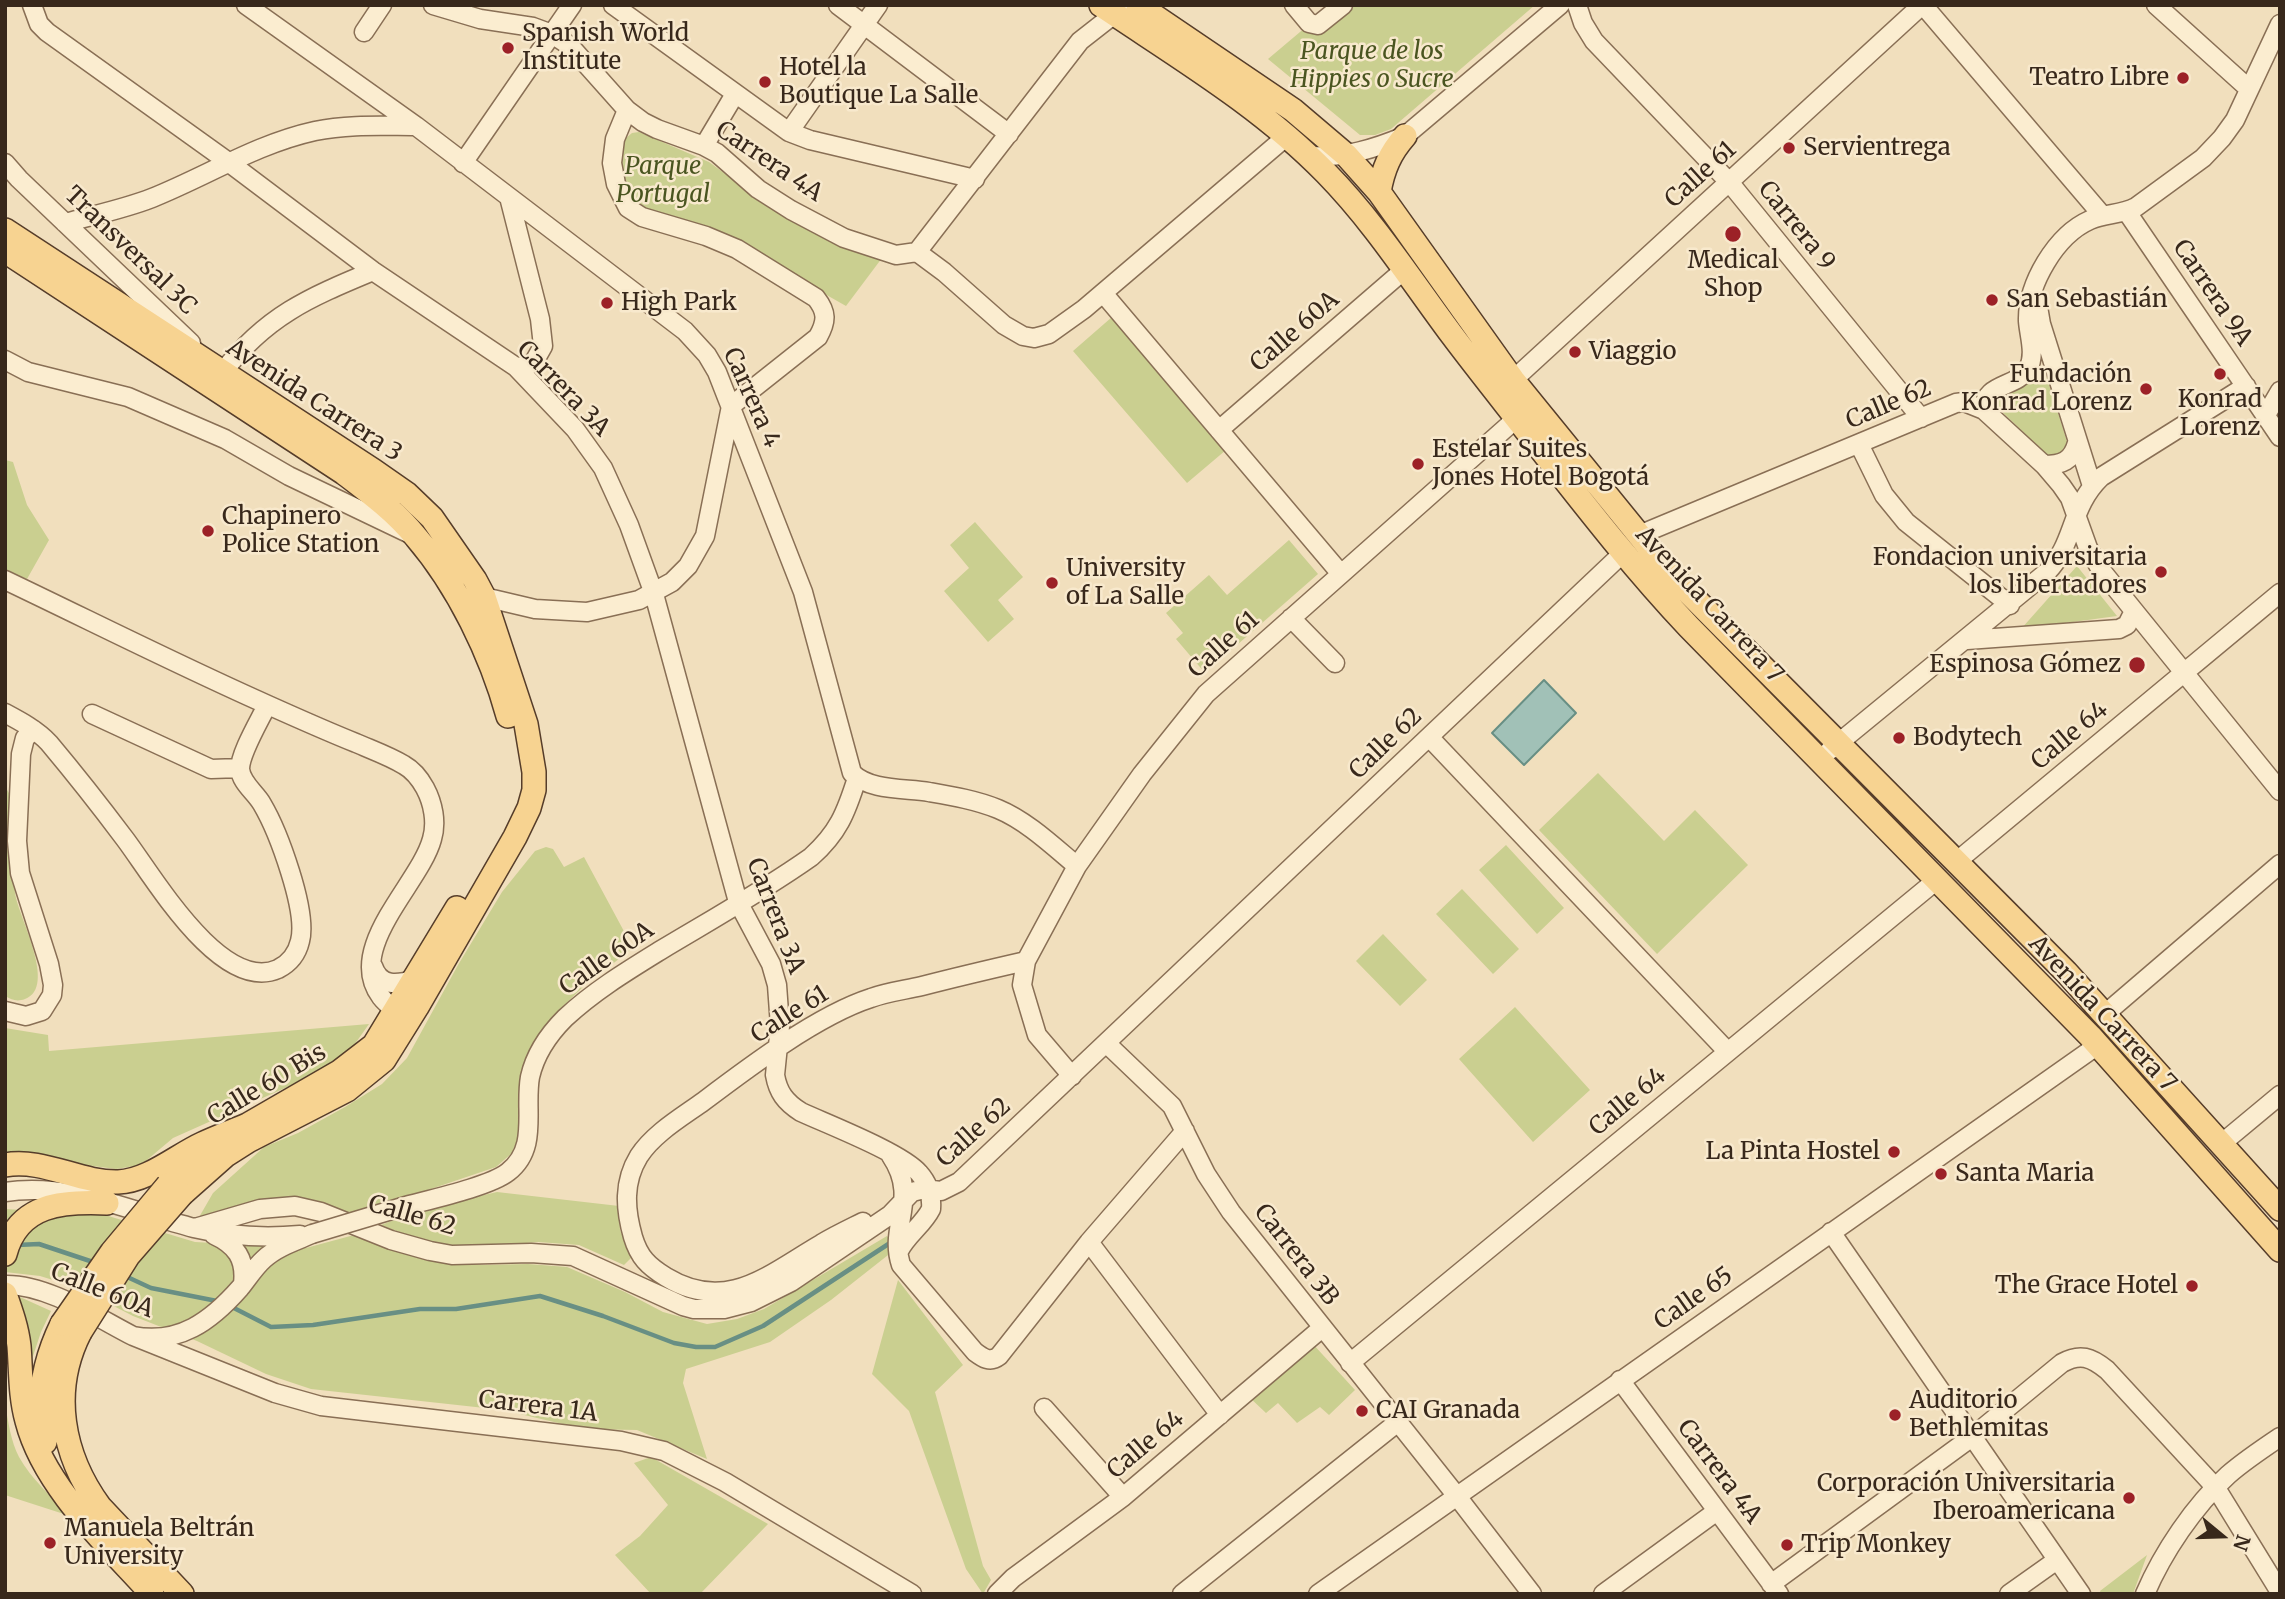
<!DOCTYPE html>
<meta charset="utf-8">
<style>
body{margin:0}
#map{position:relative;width:2285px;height:1599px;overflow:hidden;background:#f1dfbd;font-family:Merriweather,serif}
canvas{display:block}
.frame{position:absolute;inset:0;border:7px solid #38281b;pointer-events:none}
.north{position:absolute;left:2187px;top:1501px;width:70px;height:70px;-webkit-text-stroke:5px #f8e9cd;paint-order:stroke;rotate:109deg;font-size:19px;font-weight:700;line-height:28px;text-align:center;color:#38281b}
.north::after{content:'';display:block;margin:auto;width:24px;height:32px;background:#38281b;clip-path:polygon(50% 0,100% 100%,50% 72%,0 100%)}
</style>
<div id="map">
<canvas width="2285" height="1599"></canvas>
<div class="frame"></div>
<div class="north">N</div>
</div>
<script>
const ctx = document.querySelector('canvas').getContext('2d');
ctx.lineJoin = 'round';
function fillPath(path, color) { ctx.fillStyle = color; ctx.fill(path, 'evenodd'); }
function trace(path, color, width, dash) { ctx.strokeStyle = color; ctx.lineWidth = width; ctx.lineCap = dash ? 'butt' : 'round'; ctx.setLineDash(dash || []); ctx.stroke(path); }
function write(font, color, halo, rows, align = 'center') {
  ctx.font = font + ' Merriweather,serif'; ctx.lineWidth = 5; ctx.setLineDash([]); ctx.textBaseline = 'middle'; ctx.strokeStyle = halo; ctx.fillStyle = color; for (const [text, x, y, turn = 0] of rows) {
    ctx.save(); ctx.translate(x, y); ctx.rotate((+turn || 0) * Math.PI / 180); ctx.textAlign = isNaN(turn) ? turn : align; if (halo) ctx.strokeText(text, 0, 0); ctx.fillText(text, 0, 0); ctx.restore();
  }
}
const green = new Path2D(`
 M1332,5H1535L1391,129L1375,135H1360L1268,59Z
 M639,132L709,162L765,203L882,258L846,306L726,238L639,210L620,181L621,151L626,138L632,133Z
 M1112,317L1226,450L1187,483L1073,351Z
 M2046,375L2068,445L2066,456L2049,457L1991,401Z
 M5,460L13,462L27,505L49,540L27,579L5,570Z
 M975,522L1023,577L998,600L1014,619L988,642L944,591L969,568L950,545Z
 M1289,540L1318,574L1205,673L1176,639L1183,633L1166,613L1209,575L1227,595Z
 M2077,566L2117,616L2021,629Z
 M1598,773L1664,841L1695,810L1748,865L1657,954L1539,830Z
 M5,786L10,795C12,828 12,861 15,893C18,916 58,987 25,999C17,1002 12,1000 5,996Z
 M1506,845L1564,908L1537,934L1479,870Z
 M546,847L553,849L564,867L584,857L633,948L584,986L554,1015L536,1040L525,1061L520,1133L512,1153L496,1167L351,1216L314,1203L285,1197L198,1219L213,1193L264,1147L298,1133L345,1107L382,1084L407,1058L458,965L502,892L535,851Z
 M1462,889L1519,949L1493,974L1436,914Z
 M1383,934L1427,980L1400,1006L1356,961Z
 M1515,1007L1590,1090L1533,1142L1459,1059Z
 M369,1024L352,1048L332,1062L294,1084L173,1138L141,1165L116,1169L70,1163L5,1159V1028L48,1035L49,1051Z
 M497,1192L619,1206L620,1230L632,1257L624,1265L579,1245L538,1242L458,1249L414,1238L381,1225L423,1209Z
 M5,1209L105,1215L195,1242L306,1248L354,1235L397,1251L435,1261L484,1265L528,1264L567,1267L625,1292L663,1312L707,1324L737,1319L764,1309L887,1236L897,1248L831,1300L770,1342L686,1369L683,1383L707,1459L637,1430L584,1429L503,1410L311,1389L266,1374L197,1341L133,1316L79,1288L40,1276L5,1272Z
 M898,1280L963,1365L935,1392L983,1566L991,1580L983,1594L966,1569L909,1411L872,1374Z
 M5,1295L20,1297L51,1311L41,1332L25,1380L28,1352L5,1340Z
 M1312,1343L1355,1390L1329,1415L1320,1407L1297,1423L1278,1403L1266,1413L1247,1395Z
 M5,1403C8,1421 11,1442 19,1457C31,1479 53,1498 70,1516L5,1495Z
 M651,1457L768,1524L700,1594H651L615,1555L640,1536L668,1505L634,1463Z
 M2147,1555L2133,1594H2101L2100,1591Z`);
const water = new Path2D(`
 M1544,680L1576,713L1524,765L1492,733Z`);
const stream = new Path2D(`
 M17,1245L39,1244L96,1263
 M123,1275L151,1288L222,1302
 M230,1306L271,1327L313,1325L420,1309H456L540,1296L603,1316L674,1343L696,1347H715L763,1326L893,1241`);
const minor = new Path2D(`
 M32,5L39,24L47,32L227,161L373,271L516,367L575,429L603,468L629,525L654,594L738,902L771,964L777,985L780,1026L775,1075C778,1092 785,1102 801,1112C827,1124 902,1153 919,1173C928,1183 932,1196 931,1209C923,1225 907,1235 899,1251
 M246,5L416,126L685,331L707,355L717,372L803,592L852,773C870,791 905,788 929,792C952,796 976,800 998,809C1027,821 1053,846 1077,866
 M433,5L480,19L533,27L552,34L570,46L627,110L643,122L657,129L704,146L717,153L758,189L791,210L844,238L896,255L917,252L944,272L1004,325L1023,336L1034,338L1049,334L1084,309L1287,136
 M613,5L789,132L810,140L975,179
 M838,5L1009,134
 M1294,5L1309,23L1318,25L1343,5
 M1577,5L1583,23L1594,41L1730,183L1921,418
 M1923,5L2102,215
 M2156,5L2248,88
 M364,32L382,5
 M789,132L878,5
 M704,146L735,94
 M1310,156C1344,158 1374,149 1405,136L1560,5
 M5,163L19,179L191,343
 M463,163L572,5
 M509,197L540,319L543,346L534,362L527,366L516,367
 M2127,212L2280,437
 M65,223C94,215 124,209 152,198C207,176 256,144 315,131C348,124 382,126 416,126
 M917,252L1080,41L1126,5
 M1103,293L1341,574
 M2037,301L2041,324L2092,486
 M5,360L28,372L128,397L225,439L289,476L408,533
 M214,365L222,373C266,316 308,298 373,271
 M1513,380L1922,5
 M1984,410C1983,383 2016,388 2028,369C2036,354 2029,336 2028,321C2027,284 2056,235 2090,220C2105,213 2121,215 2136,207L2203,158L2222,138L2235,120L2280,24
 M2266,415L2280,391
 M1219,430L1404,270
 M1859,444L1884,495L1906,522L2010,605
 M2044,465C2062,465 2072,461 2077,443
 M1639,535L1956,403L1964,402L1984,410L2044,465L2061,485L2070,498L2088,548L2101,570L2280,791
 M5,580C93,622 180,666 268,705C297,718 326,731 356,743C372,750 389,756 404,765C413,770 420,779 425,788C433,803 437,822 432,839C420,884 344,948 381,997C388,1006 396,1011 407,1010
 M484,597L535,609L587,612L639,600L672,582L688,566L705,536L731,406L818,337C827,321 827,312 816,298L737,249L706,236L642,217L628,208L616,184L612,163L615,139L627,110
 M1291,618L1335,663
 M1967,640L2119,629L2127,625L2134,611
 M5,713C20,721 37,730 49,743C75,774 101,807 125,839C153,876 221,994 278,969C290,963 297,954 300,941C308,911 278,831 262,804C255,792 241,783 240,769C240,753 260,720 267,705
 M92,714L211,769L240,768
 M1429,737L1728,1052
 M1830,750L2047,572C2076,542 2069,508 2101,477L2246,386
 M1956,862L2280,593
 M373,966C380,987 397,985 415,979
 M5,1011L26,1016L42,1011L52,995L53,985L49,964L20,873L17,841L21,754L25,738L34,730
 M2105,1014L2280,864
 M1106,1043L1172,1106L1206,1174L1231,1212L1456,1495L1532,1594
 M1072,1076L1037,1035L1022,985L1026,961L1077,866L1142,774L1206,694L1517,418
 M2221,1144L2280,1095
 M891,1156C920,1199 888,1226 901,1265L975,1352C983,1358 990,1363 999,1356L1089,1242L1185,1131
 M5,1192C71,1182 132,1212 194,1228C228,1236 265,1238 300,1235
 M402,1207C427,1200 489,1187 508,1172C539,1148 524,1110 530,1077C535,1055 549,1034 565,1018C594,991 627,971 661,950C711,920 763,891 811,857C838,833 846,813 857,778
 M863,1222C849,1229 834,1236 821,1244C769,1274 727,1314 666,1277C648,1266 639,1257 633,1237C625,1209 623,1182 639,1156C654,1133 682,1117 704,1101C749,1067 818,1015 871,998C887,992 905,990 922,986C957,977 991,969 1026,961
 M195,1228L260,1209L295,1206L321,1212L391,1240L430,1251L452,1255L531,1253L573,1256L683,1306L694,1309H724L751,1302L791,1282L890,1215L912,1192L924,1189L941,1191L959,1182L1623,553
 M1831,1232L2081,1594
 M214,1235C236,1245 246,1259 243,1284
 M1089,1242L1220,1415
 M5,1285C47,1284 96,1317 133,1336C179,1345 211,1321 240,1288C248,1278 255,1267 264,1259C277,1247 296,1241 312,1234
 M133,1336L275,1393L321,1406L621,1441L664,1451L725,1482L912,1594
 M1350,1363L1938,879
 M1620,1380L1779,1594
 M1044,1408L1123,1497
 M1771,1584L1972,1437L2062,1363C2080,1353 2091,1357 2107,1370L2216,1488L2280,1592
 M997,1594L1013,1578L1123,1497L1322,1328
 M1182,1594L1398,1422
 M1318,1594L2098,1045
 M1603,1594L1717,1511
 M2009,1594L2057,1560
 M2145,1594C2163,1552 2194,1506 2228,1475C2244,1461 2262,1449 2280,1437`);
const major = new Path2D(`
 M1101,5C1178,57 1261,106 1326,173C1374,222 1411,280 1452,335C1482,375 1513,413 1543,452C1590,512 1637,572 1689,627L2090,1036L2280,1250
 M1138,5L1293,110L1346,155L1379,192L1513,380L1674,578L2066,972L2280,1209
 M1379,192C1383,169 1390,153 1405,136
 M5,230L374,471L407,494L432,518L475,580L484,597L526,724L534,772V790L529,808L515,837L417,1007L384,1060L347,1090L248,1141L226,1155L182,1194
 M5,251L344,473C369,492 396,512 416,537C458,586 491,654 508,716
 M249,1124L339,1072L374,1045L457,908
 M5,1165C43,1158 80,1183 118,1182C148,1181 176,1156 202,1144C219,1136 236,1130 252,1123
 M168,1185L209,1151
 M5,1254C18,1203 64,1201 107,1203
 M5,1294C11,1311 17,1328 19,1346C21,1371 20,1396 27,1421C44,1487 107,1544 152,1594
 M80,1332C50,1391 62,1455 100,1507L182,1594
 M45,1442C36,1401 44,1361 62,1324`);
const minorBridge = new Path2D(`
 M312,1234L402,1207`);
const majorBridge = new Path2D(`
 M62,1324L112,1252L168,1185
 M80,1332L128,1256L182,1194`);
const markers = [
 [508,48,7,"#9c2127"],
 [2183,78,7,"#9c2127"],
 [765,82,7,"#9c2127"],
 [1789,148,7,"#9c2127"],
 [1733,234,9,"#9c2127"],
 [1992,300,7,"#9c2127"],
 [607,303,7,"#9c2127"],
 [1575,352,7,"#9c2127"],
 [2220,374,7,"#9c2127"],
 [2146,389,7,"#9c2127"],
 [1418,464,7,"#9c2127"],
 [208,531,7,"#9c2127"],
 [2161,572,7,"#9c2127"],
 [1052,583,7,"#9c2127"],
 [2137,665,9,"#9c2127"],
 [1899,738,7,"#9c2127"],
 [1894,1152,7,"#9c2127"],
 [1941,1174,7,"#9c2127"],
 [2192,1286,7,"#9c2127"],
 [1362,1411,7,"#9c2127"],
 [1895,1415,7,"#9c2127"],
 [2129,1498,7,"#9c2127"],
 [50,1543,7,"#9c2127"],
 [1787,1545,7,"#9c2127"]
];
const poiNames = [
 ["Spanish World",522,34],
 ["Institute",522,62],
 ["Hotel la",779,68],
 ["Boutique La Salle",779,96],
 ["Teatro Libre",2169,78,"right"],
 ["Servientrega",1803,148],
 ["Medical",1733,261,"center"],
 ["Shop",1733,289,"center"],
 ["San Sebastián",2006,300],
 ["High Park",621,303],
 ["Viaggio",1589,352],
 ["Fundación",2132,375,"right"],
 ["Konrad Lorenz",2132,403,"right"],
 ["Konrad",2220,400,"center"],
 ["Lorenz",2220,428,"center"],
 ["Estelar Suites",1432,450],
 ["Jones Hotel Bogotá",1432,478],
 ["Chapinero",222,517],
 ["Police Station",222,545],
 ["Fondacion universitaria",2147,558,"right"],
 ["los libertadores",2147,586,"right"],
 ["University",1066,569],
 ["of La Salle",1066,597],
 ["Espinosa Gómez",2121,665,"right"],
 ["Bodytech",1913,738],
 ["La Pinta Hostel",1880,1152,"right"],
 ["Santa Maria",1955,1174],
 ["The Grace Hotel",2178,1286,"right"],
 ["Auditorio",1909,1401],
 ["Bethlemitas",1909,1429],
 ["CAI Granada",1376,1411],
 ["Corporación Universitaria",2115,1484,"right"],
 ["Iberoamericana",2115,1512,"right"],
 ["Manuela Beltrán",64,1529],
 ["University",64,1557],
 ["Trip Monkey",1801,1545]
];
const parkNames = [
 ["Parque de los",1372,52],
 ["Hippies o Sucre",1372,80],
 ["Parque",663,167],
 ["Portugal",663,195]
];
const streetNames = [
 ["Carrera 4A",769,162,34],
 ["Calle 61",1701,175,-42],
 ["Carrera 9",1796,226,51],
 ["Transversal 3C",130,251,44],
 ["Carrera 9A",2212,293,56],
 ["Calle 60A",1295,332,-41],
 ["Carrera 3A",563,389,46],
 ["Carrera 4",751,398,66],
 ["Avenida Carrera 3",314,401,33],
 ["Calle 62",1889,405,-23],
 ["Avenida Carrera 7",1709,605,47],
 ["Calle 61",1224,645,-42],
 ["Calle 64",2070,736,-40],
 ["Calle 62",1386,744,-44],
 ["Carrera 3A",775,916,69],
 ["Calle 60A",607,959,-35],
 ["Avenida Carrera 7",2102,1014,47],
 ["Calle 61",790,1015,-32],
 ["Calle 60 Bis",267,1085,-31],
 ["Calle 64",1628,1102,-40],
 ["Calle 62",974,1133,-42],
 ["Calle 62",412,1216,16],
 ["Carrera 3B",1296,1255,52],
 ["Calle 60A",102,1291,22],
 ["Calle 65",1694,1299,-35],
 ["Carrera 1A",538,1407,7],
 ["Calle 64",1146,1445,-40],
 ["Carrera 4A",1719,1472,53]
];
fillPath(green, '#cacf90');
fillPath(water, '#a1c1b7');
trace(water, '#688f84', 2);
trace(stream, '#688f84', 4.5);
trace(minor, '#896f55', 21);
trace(major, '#563d2a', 26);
trace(minor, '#fbedd0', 18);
trace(major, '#f7d391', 23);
trace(minorBridge, '#896f55', 21, []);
trace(majorBridge, '#563d2a', 26, []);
trace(minorBridge, '#fbedd0', 18);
trace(majorBridge, '#f7d391', 23);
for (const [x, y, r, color] of markers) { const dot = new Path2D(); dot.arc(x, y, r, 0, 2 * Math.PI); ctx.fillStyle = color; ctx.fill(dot); trace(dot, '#f8e9cd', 2.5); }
write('24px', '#38281b', '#f8e9cd', poiNames, 'left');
write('italic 24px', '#4a5520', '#f8e9cd', parkNames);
write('24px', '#38281b', '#f8e9cd', streetNames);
</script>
